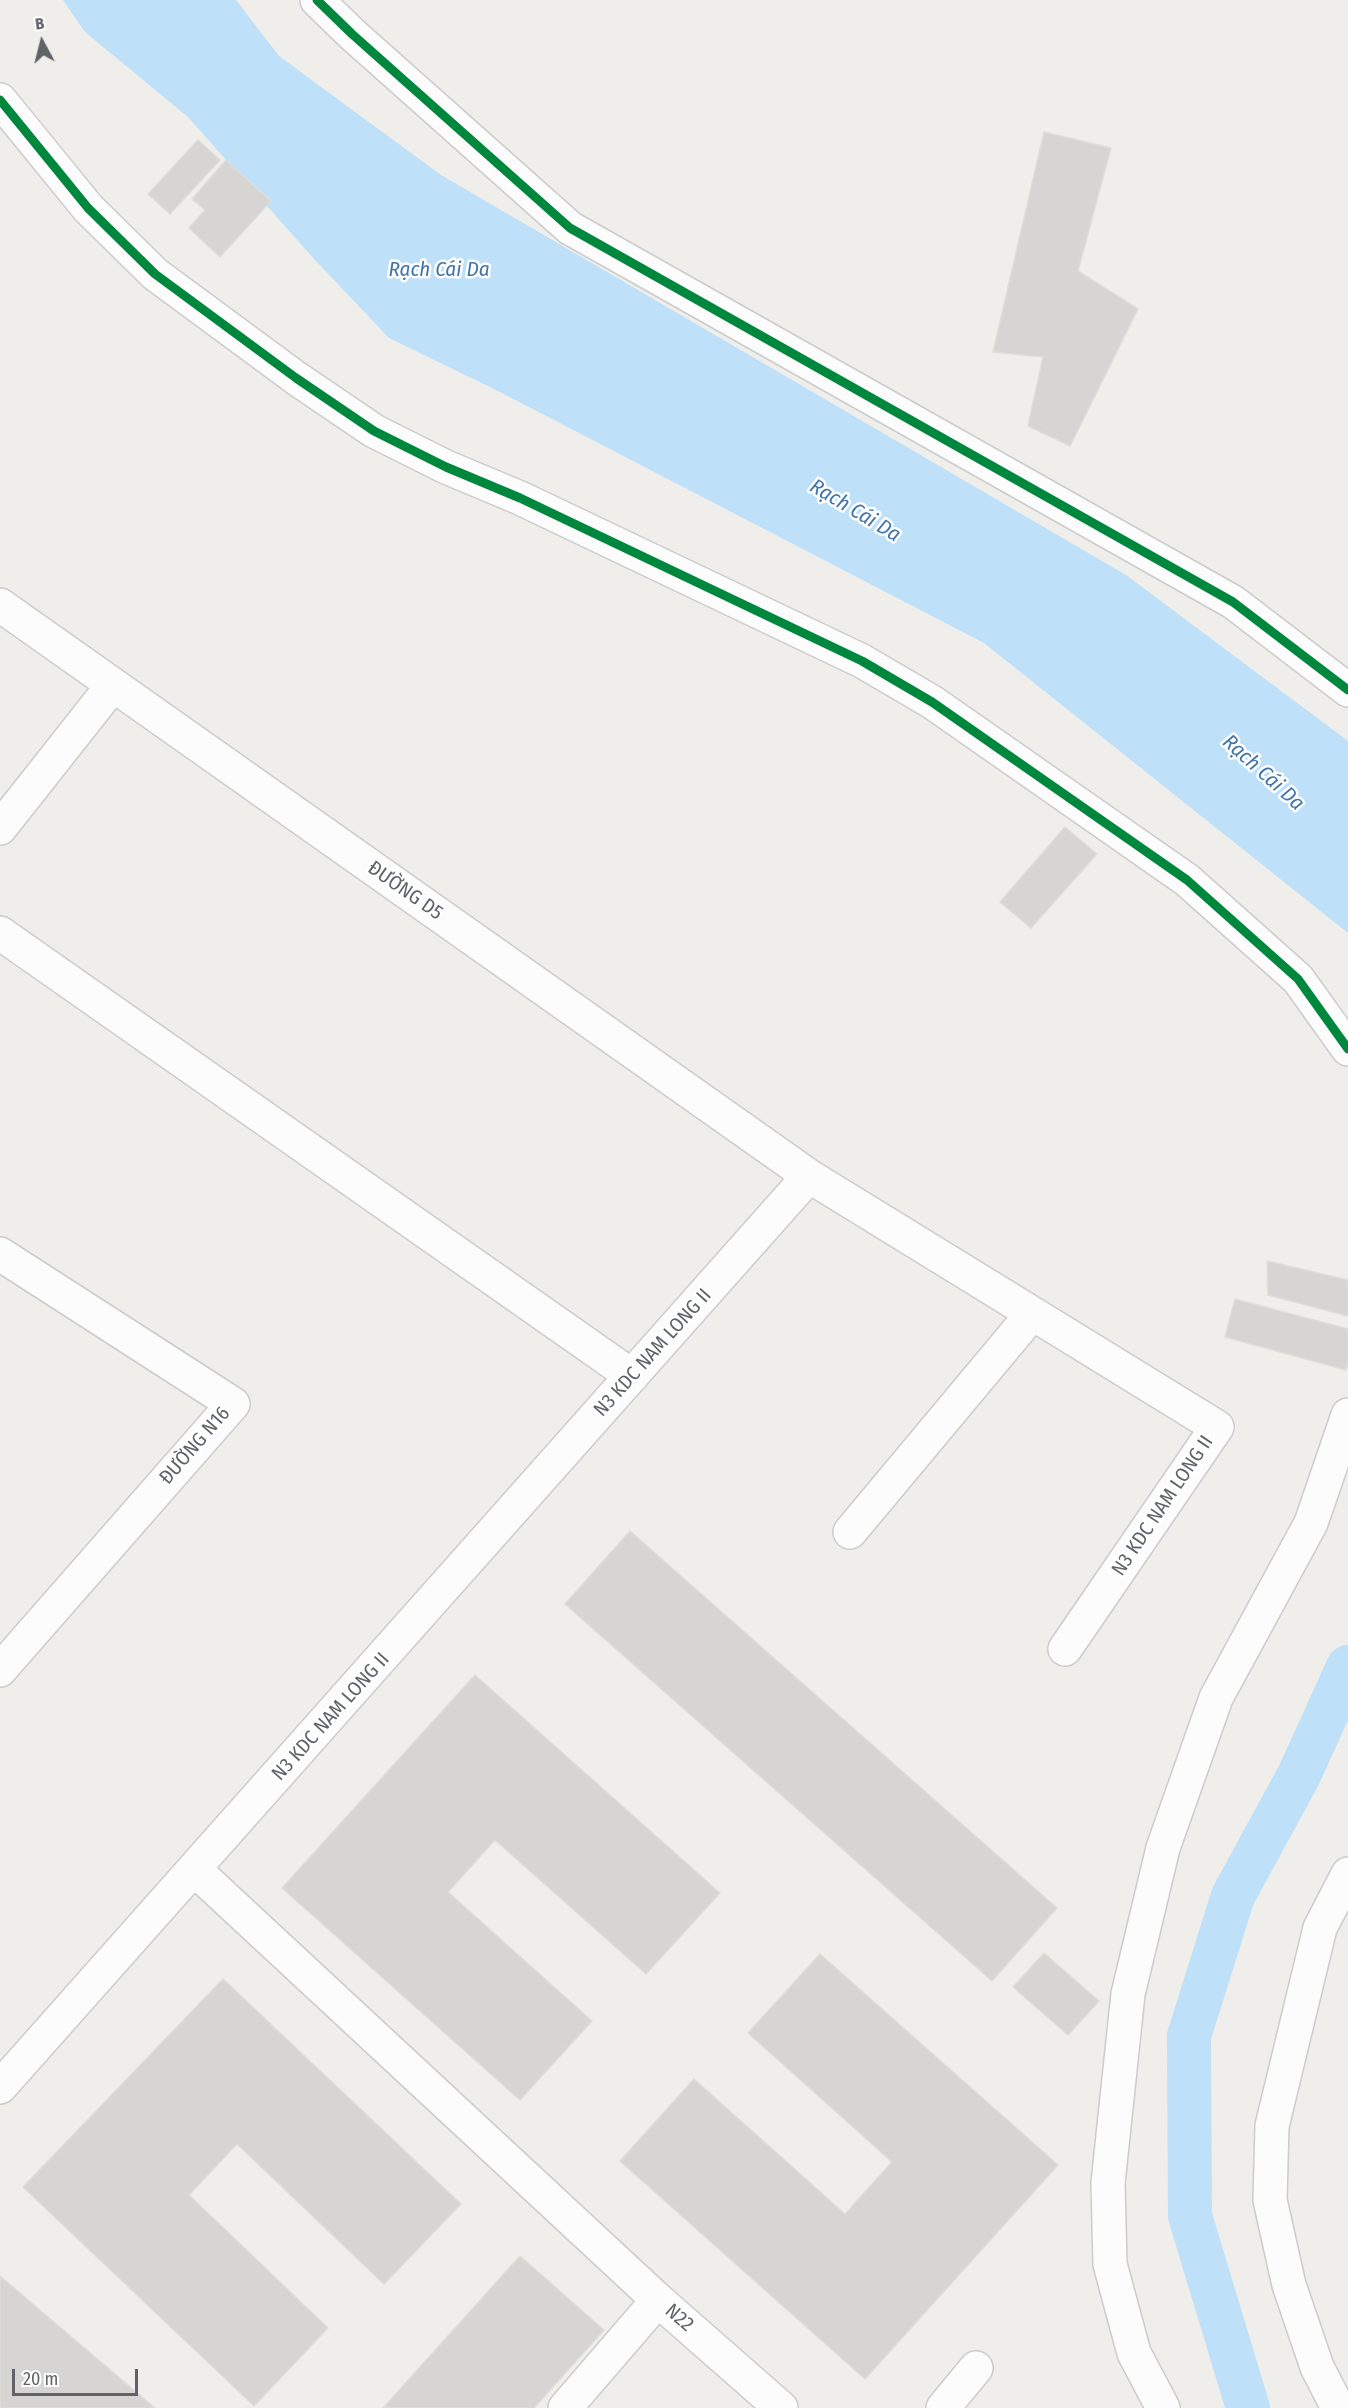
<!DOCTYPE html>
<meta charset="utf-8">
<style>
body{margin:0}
#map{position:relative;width:1348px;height:2408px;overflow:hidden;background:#efeeea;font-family:"Fira Sans Condensed",sans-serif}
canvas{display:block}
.north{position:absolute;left:12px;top:12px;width:60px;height:60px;-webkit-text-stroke:4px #fff;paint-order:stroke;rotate:353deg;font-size:16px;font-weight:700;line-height:24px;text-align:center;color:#5f6368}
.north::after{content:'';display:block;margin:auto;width:21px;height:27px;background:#5f6368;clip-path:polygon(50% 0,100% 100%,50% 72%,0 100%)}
.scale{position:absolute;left:12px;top:2369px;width:126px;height:27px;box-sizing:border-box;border:3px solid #5f6368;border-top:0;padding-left:8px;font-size:18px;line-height:21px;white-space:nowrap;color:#5f6368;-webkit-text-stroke:4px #fff;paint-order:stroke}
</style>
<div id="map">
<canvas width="1348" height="2408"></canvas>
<div class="north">B</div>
<div class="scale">20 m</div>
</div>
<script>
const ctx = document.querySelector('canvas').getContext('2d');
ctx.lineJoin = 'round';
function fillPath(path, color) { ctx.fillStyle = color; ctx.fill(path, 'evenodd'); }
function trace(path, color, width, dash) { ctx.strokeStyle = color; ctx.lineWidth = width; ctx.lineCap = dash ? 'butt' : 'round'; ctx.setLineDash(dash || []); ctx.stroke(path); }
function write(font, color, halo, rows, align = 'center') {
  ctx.font = font + ' "Fira Sans Condensed",sans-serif'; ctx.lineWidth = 5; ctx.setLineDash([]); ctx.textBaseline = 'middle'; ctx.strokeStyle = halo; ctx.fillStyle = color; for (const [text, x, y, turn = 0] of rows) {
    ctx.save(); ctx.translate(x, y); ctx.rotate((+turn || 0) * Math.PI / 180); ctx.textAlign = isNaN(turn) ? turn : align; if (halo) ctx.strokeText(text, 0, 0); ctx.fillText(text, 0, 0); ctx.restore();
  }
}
const water = new Path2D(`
 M63,0H236L279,56L441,175L1126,575L1348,741V933L984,643L500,392L389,338L315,260L188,117L85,32Z`);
const canal = new Path2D(`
 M1248,2408L1190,2216L1189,2036L1233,1896L1299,1775L1348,1667`);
const building = new Path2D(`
 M1044,132L1111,148L1078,271L1138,309L1070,446L1028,426L1043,357L993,352Z
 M198,140L220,160L170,214L148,194Z
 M226,160L271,201L220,257L189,228L205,210L192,199Z
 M1065,827L1097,854L1031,928L1000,902Z
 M1267,1261L1348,1280V1316L1268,1295Z
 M1235,1299L1348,1329V1362L1346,1370L1225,1337Z
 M630,1531L1057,1908L992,1981L565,1604Z
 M475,1675L720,1893L646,1974L495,1840L448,1892L592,2021L520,2100L282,1888Z
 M1044,1953L1099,2001L1068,2035L1013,1987Z
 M820,1954L1058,2165L865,2379L620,2161L694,2079L845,2214L892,2162L748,2033Z
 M223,1979L461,2204L384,2284L237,2144L189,2195L328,2328L254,2406L23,2187Z
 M520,2256L604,2330L534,2408H383Z
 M0,2276L155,2408H0Z`);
const minor = new Path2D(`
 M317,0L352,34L570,228L1233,602L1348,690
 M0,100L88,208L155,274L296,378L374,431L446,467L520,498L862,661L932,702L1187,880L1298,979L1348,1049
 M0,605L809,1176
 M0,828L113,685
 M0,933L632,1376
 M0,1254L233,1404L0,1670
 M850,1532L1032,1314
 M195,1870L658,2300
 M0,2087L809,1176L1217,1427L1065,1649
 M565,2408L658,2300L781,2408
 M943,2408L976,2368
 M1163,2408L1134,2353L1110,2264L1108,2183L1128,1994L1163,1848L1216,1698L1311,1523L1348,1415
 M1338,2408L1317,2367L1289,2285L1270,2200L1272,2126L1320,1928L1348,1874`);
const cycleway = new Path2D(`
 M317,0L352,34L570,228L1233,602L1348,690
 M0,100L88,208L155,274L296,378L374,431L446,467L520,498L862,661L932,702L1187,880L1298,979L1348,1049`);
const streetNames = [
 ["ĐƯỜNG D5",405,891,35],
 ["N3 KDC NAM LONG II",653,1353,-48],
 ["ĐƯỜNG N16",195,1446,-49],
 ["N3 KDC NAM LONG II",1163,1506,-56],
 ["N3 KDC NAM LONG II",331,1717,-48],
 ["N22",679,2318,41]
];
const waterNames = [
 ["Rạch Cái Da",439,270],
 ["Rạch Cái Da",855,511,31],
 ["Rạch Cái Da",1263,773,42]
];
fillPath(water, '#bfe0f9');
trace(canal, '#bfe0f9', 44);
fillPath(building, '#d6d5d3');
trace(building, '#deddd9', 1.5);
trace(minor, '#cbcccc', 36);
trace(minor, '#fdfcfc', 33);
trace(cycleway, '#00873e', 9);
write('20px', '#5f6368', '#fff', streetNames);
write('italic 21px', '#4174aa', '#fff', waterNames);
</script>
